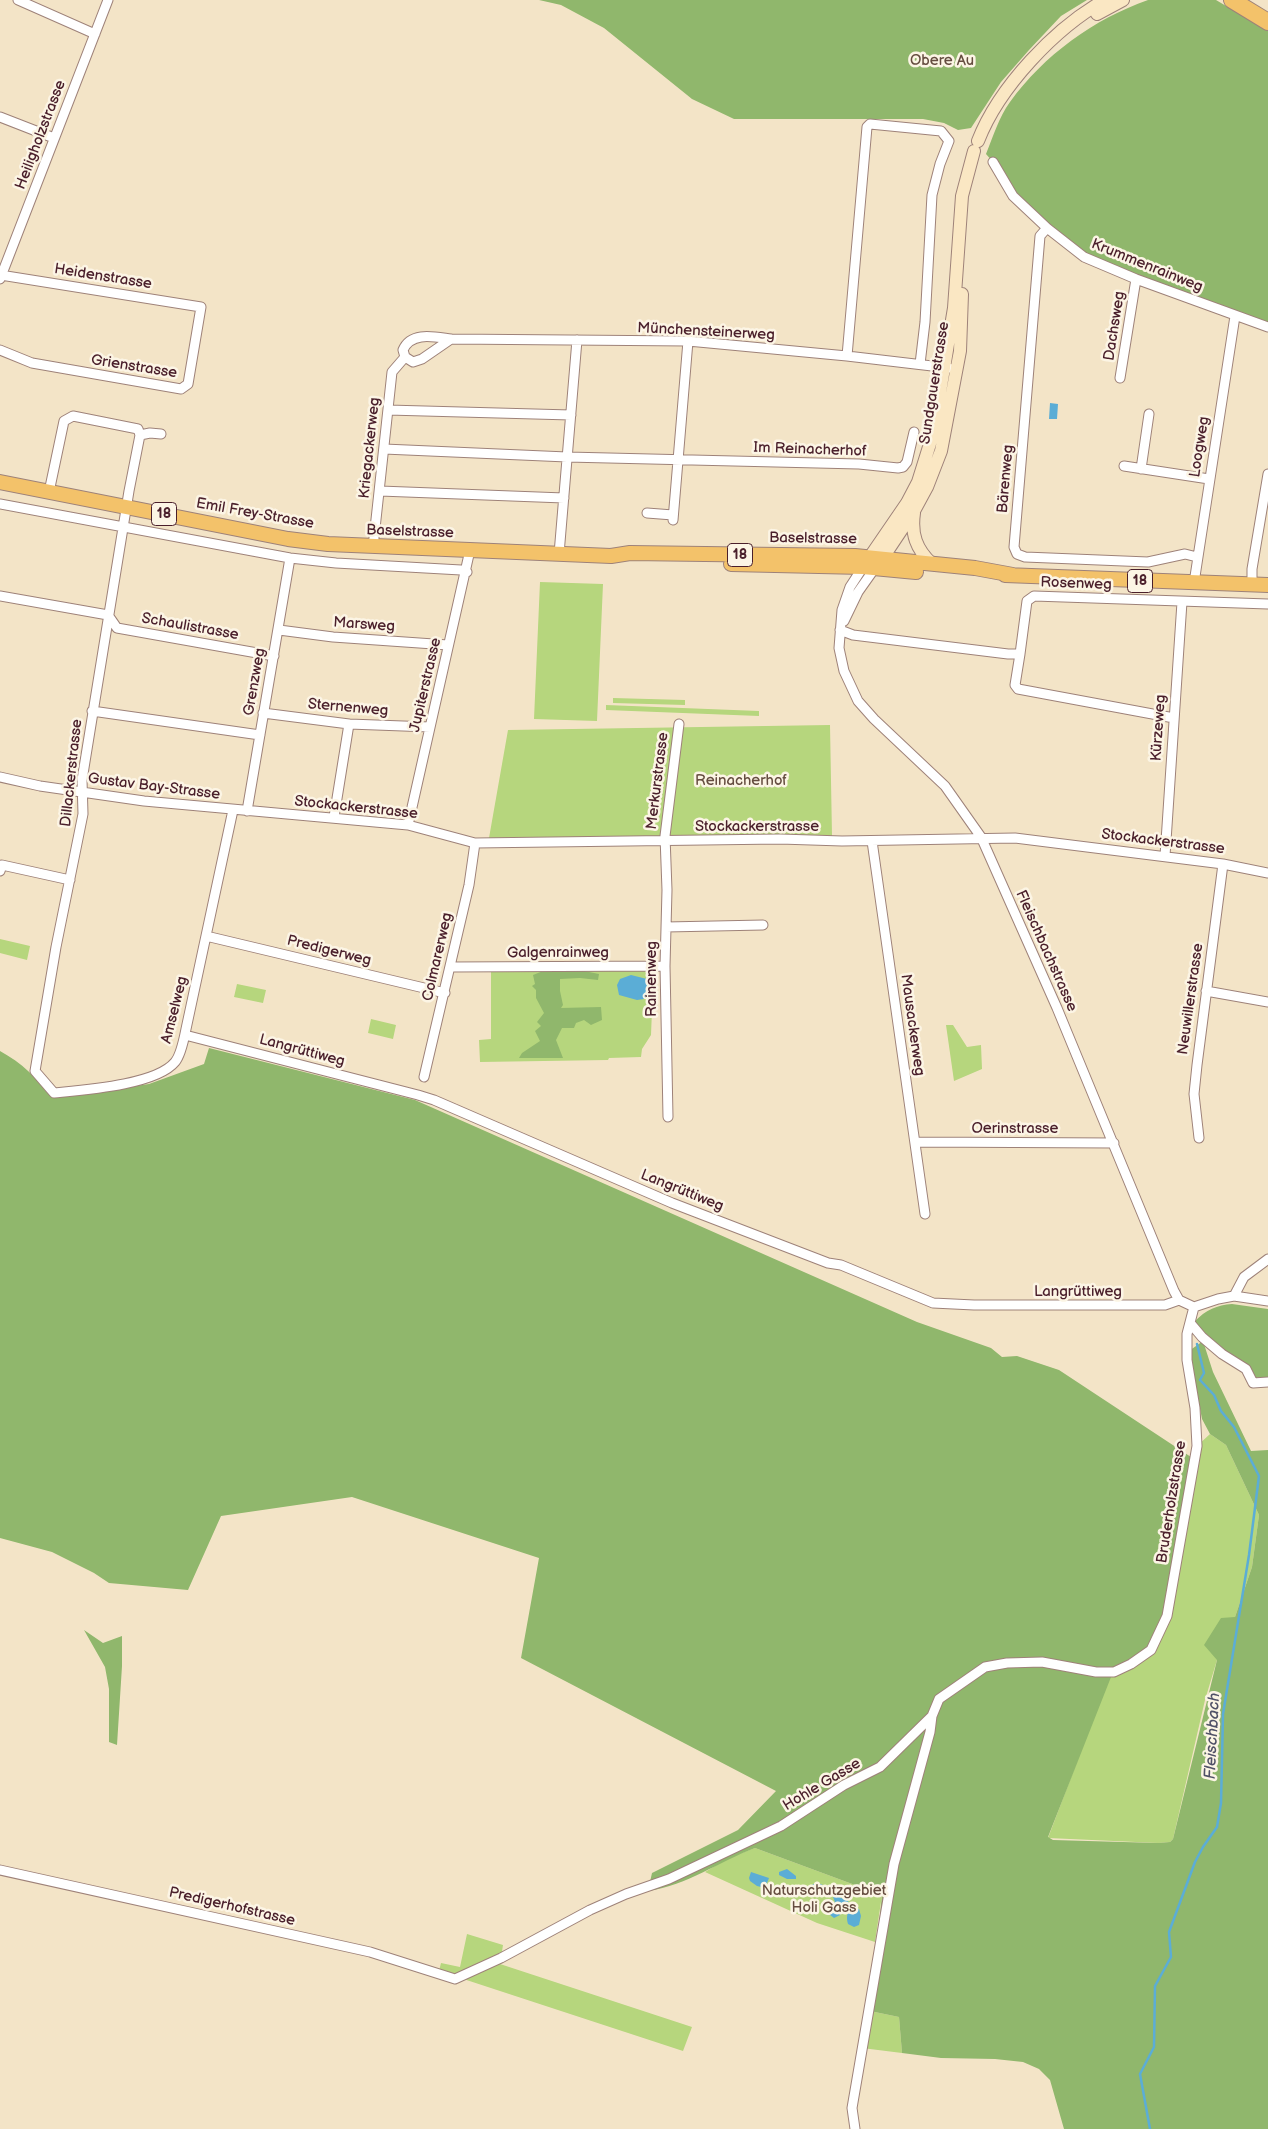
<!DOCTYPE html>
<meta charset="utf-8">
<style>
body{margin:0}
canvas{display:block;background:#f3e4c7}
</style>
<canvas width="1268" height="2129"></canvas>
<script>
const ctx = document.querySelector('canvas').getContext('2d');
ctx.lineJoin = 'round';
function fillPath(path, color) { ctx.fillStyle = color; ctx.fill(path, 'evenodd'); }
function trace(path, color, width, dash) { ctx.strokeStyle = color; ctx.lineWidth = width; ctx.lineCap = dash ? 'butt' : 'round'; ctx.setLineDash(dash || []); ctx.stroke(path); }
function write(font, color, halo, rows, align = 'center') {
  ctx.font = font + ' "Balsamiq Sans",sans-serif'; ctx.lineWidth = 5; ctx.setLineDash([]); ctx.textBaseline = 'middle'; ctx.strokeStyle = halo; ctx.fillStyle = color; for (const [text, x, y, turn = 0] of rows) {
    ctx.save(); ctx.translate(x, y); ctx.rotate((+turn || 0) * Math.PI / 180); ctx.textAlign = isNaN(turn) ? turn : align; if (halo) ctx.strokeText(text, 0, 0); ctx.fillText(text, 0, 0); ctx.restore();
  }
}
const green = new Path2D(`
 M540,582L603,584L597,721L534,719Z
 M613,698L685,700V705L613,703Z
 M606,705L759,711V716L606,710Z
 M830,725L832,836L767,835L489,838L508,730Z
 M0,939L30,946L27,960L0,953Z
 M657,967L658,1008L652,1010L651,1035L642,1049L641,1057L609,1058L608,1060L480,1062L479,1040L491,1039V969Z
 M237,984L266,990L263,1003L234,997Z
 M371,1019L396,1025L393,1039L368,1033Z
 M946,1025H953L967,1047L981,1045L982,1069L954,1081Z
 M1210,1434L1226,1445L1259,1515L1252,1567L1235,1617L1217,1660L1205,1700L1173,1839L1170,1842L1158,1843L1048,1838L1197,1446Z
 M755,1848L882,1895L875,1942L817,1923L705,1872L728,1858Z
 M467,1934L503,1945L500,1964L692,2027L683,2051L439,1971L441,1963L460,1967Z
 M870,2011L899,2017L902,2053L862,2048Z`);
const forest = new Path2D(`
 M539,0H1087L1061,16L1029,50L1001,82L971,128L958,130L944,123L923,119H734L692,99L604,28L561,5Z
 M1148,0H1216L1268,31V327L1084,257L1013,196L993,162L986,154C993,137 999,117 1010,102C1044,55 1094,19 1148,0Z
 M579,970L599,974L598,980L580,978L560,979V991L563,1005L561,1008L601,1007L602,1020L591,1025L584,1020L576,1023L574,1028H562L556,1040L563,1058H519L522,1053L540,1041L535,1031L541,1026L537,1022L544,1013L536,998V990L532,986L535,984L533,975L543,971Z
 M209,1048L415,1100L917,1322L991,1348L1002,1357L1017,1356L1059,1370L1194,1459L1167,1616L1151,1650L1113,1672L1048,1837L1053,1840L1158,1843L1170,1842L1173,1839L1217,1660L1204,1645L1221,1618L1235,1617L1252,1567L1259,1515L1226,1445L1210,1434L1202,1419L1189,1351L1203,1341L1213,1372L1251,1451L1268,1450V2129H1064L1050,2080L1039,2069L1023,2062L995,2059L941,2058L902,2053L899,2017L870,2011L882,1895L755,1848C718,1862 688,1885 648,1891L652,1873L738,1830L776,1791L521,1658L539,1558L352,1497L221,1516L188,1590L109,1583L94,1573L52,1552L0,1538V1051C22,1063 37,1078 52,1098L149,1084L204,1064Z
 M1232,1304L1268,1309V1377L1253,1378L1203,1335L1195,1321C1206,1310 1217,1305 1232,1304Z
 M84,1630L103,1643L122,1636V1666L117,1745L109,1742V1689L105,1667Z`);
const water = new Path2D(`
 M1050,403L1058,404L1057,419H1049Z
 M631,975L647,979C649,986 649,993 644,999L637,1000L619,995L617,985L620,979Z
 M787,1869L796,1876V1879H787L779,1875V1872Z
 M751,1872L769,1878L765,1888L757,1886L750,1881L749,1878Z
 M813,1884H821L827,1888V1891L824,1893L811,1889Z
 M837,1896L848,1901L849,1904L844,1908L840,1915L834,1918L829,1914L828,1908L835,1902L833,1897Z
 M852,1907L859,1909L861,1916L859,1925L854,1927L848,1924C846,1917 847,1912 852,1907Z`);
const stream = new Path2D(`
 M1150,2129L1140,2074L1154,2047L1155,1986L1171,1957L1169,1932L1195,1862L1203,1847L1217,1827L1221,1803L1223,1714L1249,1555L1259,1476L1234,1427L1221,1411L1214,1395L1200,1380L1204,1373L1197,1344`);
const street = new Path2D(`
 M18,0L95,34
 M0,117L54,138
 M993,162L1013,196L1047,228L1084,257L1136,279L1268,327
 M1047,228L1040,236L1014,547L1017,554L1025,557L1148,562L1185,554L1197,557
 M0,275L201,307L188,384L181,389L32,363L0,350
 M0,279L108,0
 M451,339L422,359L413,362L405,357L403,350C411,331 435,337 451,339L688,341L847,356L949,368
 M847,356L867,127L870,124L941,131L949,141L940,164L932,195L925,322L920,364
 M1120,378L1136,279
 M388,410L571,415
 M140,435L150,433L161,434
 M384,449L567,457L859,464L898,468L903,467L907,462L914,432
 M1124,466L1209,479
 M1141,469L1149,414
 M380,491L564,498
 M49,492L64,421L73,416L138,429L140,435L129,491L82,780L83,814L56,947L35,1071L54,1093C84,1090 156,1085 175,1062C181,1055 184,1039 186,1029L233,810
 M0,504L290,558L336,563L461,570L467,572
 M647,513L673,515
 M673,520L688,341
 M373,547L392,372L405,357
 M559,554L577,340
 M863,567L850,587L842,610L839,648L844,671L858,701L874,719L945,786L981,837L1057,1008L1174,1291L1179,1300L1194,1307L1218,1299L1234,1296L1268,1301
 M1194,583L1235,316
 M1252,585V569L1268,474
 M0,596L108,615L117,628L274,656
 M844,621L858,592L875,568
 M279,630L333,637L448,645
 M840,630L853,635L1008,654H1020L1027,601L1034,596L1268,604
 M1020,654L1015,685L1018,689L1174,718
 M92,711L260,735
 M263,713L349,724L430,727
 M0,777L40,786L144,801L408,825L475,843L780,839L842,841L1015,838L1223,864L1268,873
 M247,811L290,558
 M334,817L349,724
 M408,825L470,550
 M872,841L925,1214
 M1165,856L1182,602
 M0,871L2,865L70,880
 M666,927L763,925
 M206,936L445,993
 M451,967L665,966
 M1206,991L1268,1002
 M185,1035L418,1095L434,1100L672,1203L828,1263L841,1265L933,1303L974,1305H1165L1179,1300
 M424,1077L469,885L475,843
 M668,1117L665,966L667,890L665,836L679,724
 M1199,1138L1194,1094L1197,1065L1223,864
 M915,1142L1114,1143
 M1234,1296L1244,1277L1268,1259
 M1191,1324L1202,1337L1222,1354L1246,1369L1253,1383L1268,1382
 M0,1870L370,1952L455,1979L501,1958L590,1910L626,1894L669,1879L781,1826L844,1785L880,1767L932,1716L939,1699L985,1667L1007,1663L1042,1662L1096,1672H1114L1131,1664L1151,1650L1167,1616L1197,1446L1195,1408L1187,1360V1334L1194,1307
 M855,2129L852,2108L894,1864L930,1732L932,1716`);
const secondary = new Path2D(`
 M1097,14L1123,0
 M978,141C999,87 1055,28 1105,0
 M914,513C911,534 916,549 932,564
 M870,557L907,503L918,482L933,434L954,308L962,196L974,151
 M882,559L914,511L927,487L941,451L960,351L962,294`);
const primary = new Path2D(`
 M0,482L288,539L328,544L611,556L630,553L855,556L975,568L1013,575
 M731,564L863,567L916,572
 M1005,575L1268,585`);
const highway = new Path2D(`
 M1232,0L1268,22`);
const shields = [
 [164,514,25],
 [740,555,25],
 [1140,581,25]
];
const shieldNames = [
 ["18",164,514],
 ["18",740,555],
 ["18",1140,581]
];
const parkNames = [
 ["Obere Au",942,61],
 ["Reinacherhof",741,781],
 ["Naturschutzgebiet",824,1891],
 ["Holi Gass",824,1908]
];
const streetNames = [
 ["Heiligholzstrasse",41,135,-69],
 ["Krummenrainweg",1147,266,22],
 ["Heidenstrasse",103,277,9],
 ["Dachsweg",1115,326,-81],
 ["Münchensteinerweg",706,332,3],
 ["Grienstrasse",134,367,9],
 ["Sundgauerstrasse",935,383,-81],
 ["Loogweg",1200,447,-81],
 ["Kriegackerweg",370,448,-84],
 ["Im Reinacherhof",810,450,2],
 ["Bärenweg",1006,479,-85],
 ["Emil Frey-Strasse",255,514,10],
 ["Baselstrasse",410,532,2],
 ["Baselstrasse",813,539,1],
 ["Rosenweg",1076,584,2],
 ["Marsweg",364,625,4],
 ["Schaulistrasse",190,627,10],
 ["Grenzweg",255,682,-80],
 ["Jupiterstrasse",426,685,-77],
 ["Sternenweg",348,708,5],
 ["Kürzeweg",1159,728,-86],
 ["Dillackerstrasse",72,773,-84],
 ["Merkurstrasse",658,781,-83],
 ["Gustav Bay-Strasse",154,787,7],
 ["Stockackerstrasse",356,808,6],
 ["Stockackerstrasse",757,827],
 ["Stockackerstrasse",1163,842,7],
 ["Predigerweg",329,951,14],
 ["Fleischbachstrasse",1046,951,66],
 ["Galgenrainweg",558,953],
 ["Colmarerweg",438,957,-77],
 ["Rainenweg",652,979,-90],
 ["Neuwillerstrasse",1191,999,-82],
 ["Amselweg",175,1010,-76],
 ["Mausackerweg",912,1025,82],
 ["Langrüttiweg",302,1051,15],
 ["Oerinstrasse",1015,1129],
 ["Langrüttiweg",682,1191,22],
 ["Langrüttiweg",1078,1292],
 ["Bruderholzstrasse",1172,1502,-81],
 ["Hohle Gasse",822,1785,-31],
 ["Predigerhofstrasse",232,1907,13]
];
const waterNames = [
 ["Fleischbach",1213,1736,-87]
];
fillPath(green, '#b6d67d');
fillPath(forest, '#90b76c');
fillPath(water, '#5badd6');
trace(stream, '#5badd6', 2.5);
trace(street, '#9e8279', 11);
trace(secondary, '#9e8279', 14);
trace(primary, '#9e8279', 16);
trace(highway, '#9e8279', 18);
trace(street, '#fff', 9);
trace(secondary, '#fae7c3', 12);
trace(primary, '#f3c26a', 14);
trace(highway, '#f3c26a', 16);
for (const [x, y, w] of shields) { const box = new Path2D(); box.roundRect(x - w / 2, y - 11.5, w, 23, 4); ctx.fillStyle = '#fcf5e5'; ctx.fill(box); trace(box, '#4a1f2b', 1); }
write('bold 14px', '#4a1f2b', null, shieldNames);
write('15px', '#654d40', '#fcf5e5', parkNames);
write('15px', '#4a1f2b', '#fcf5e5', streetNames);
write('italic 16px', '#505167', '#fcf5e5', waterNames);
</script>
